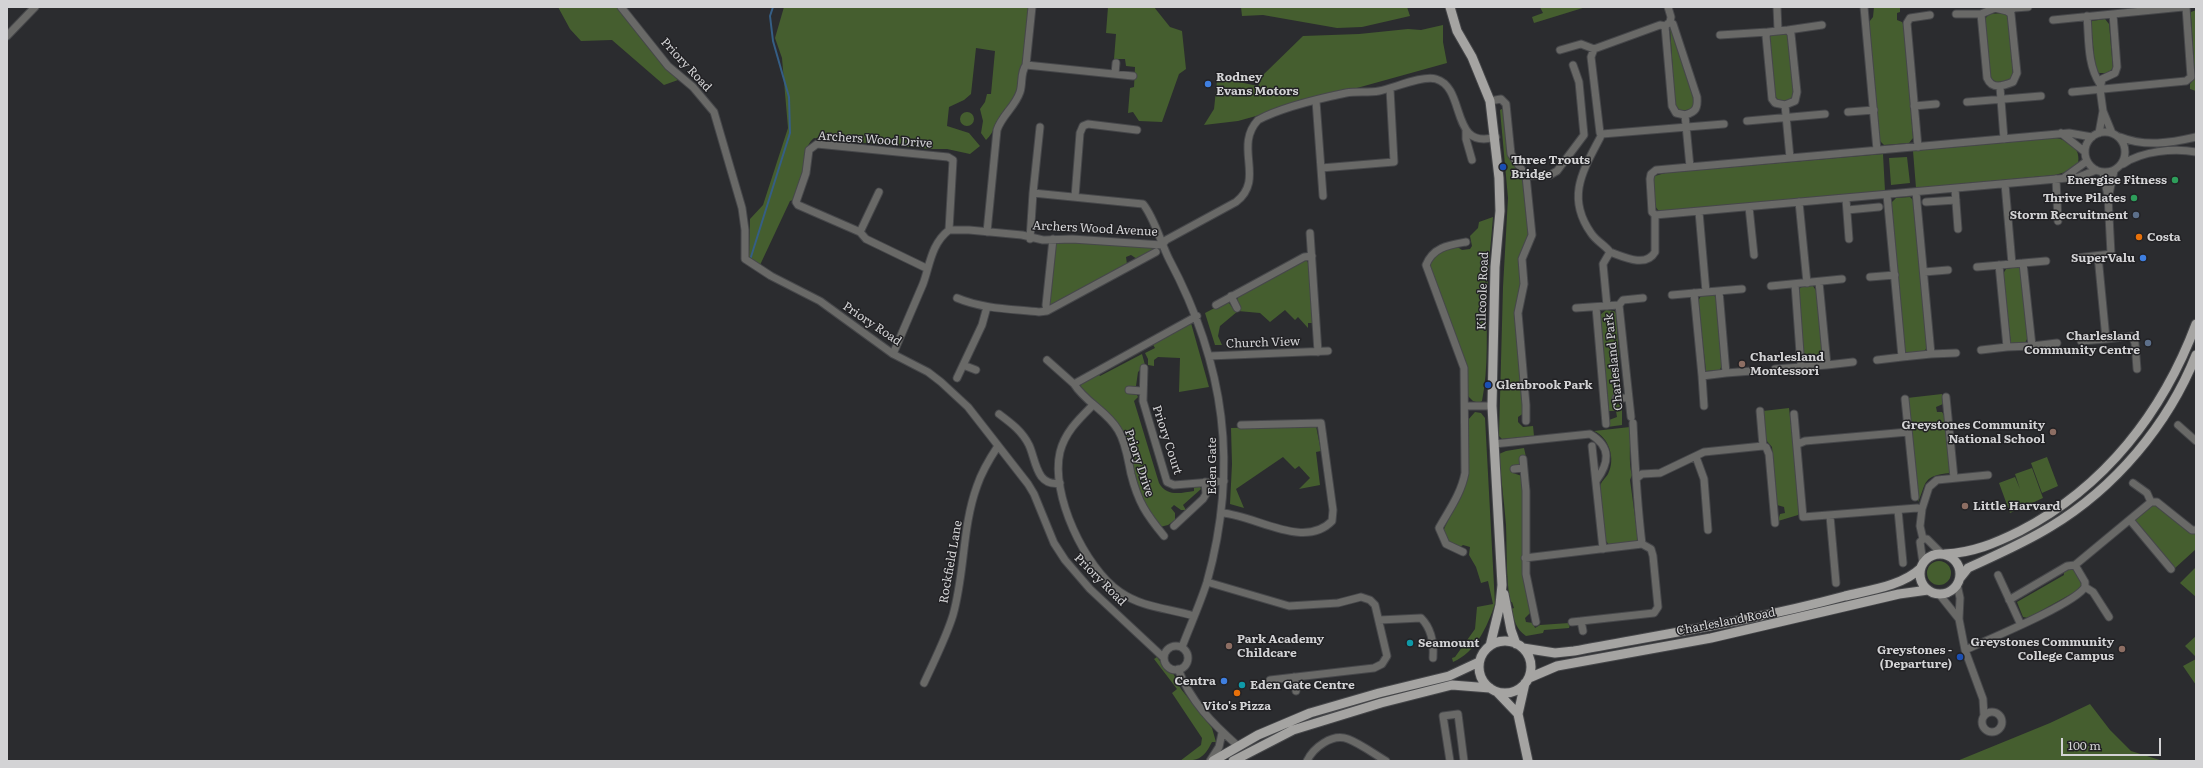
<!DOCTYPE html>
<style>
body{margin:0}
#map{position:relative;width:2203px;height:768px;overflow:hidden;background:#2b2c2f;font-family:Literata,serif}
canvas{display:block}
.frame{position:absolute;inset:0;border:8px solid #d3d3d5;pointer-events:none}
.scale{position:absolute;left:2061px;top:738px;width:100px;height:18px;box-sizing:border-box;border:2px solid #d3d3d5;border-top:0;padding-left:5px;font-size:12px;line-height:14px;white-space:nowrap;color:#d3d3d5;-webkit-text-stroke:3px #222225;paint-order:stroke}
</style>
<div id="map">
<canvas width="2203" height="768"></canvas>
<div class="frame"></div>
<div class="scale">100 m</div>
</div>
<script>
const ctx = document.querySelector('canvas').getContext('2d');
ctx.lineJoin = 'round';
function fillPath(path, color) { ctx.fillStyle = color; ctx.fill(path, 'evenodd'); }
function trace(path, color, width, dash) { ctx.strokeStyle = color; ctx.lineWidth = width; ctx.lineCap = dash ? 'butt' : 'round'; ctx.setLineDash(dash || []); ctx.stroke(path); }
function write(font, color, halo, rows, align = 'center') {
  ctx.font = font + ' Literata,serif'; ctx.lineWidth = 3; ctx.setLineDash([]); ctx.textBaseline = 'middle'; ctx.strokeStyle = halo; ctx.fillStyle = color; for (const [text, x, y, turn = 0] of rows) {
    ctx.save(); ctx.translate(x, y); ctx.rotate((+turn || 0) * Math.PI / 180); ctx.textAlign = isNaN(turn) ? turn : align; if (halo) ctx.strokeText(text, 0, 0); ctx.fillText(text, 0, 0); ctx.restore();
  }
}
const green = new Path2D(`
 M558,7H617L655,56L678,80L664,85L612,40L581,41L570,29Z
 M784,7H1030L1018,93L1006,110L1005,109C996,119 995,132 986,140L981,133L983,121L980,109L985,102L987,94H991L995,51L976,48L971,94L964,100L949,107L947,126L969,133L980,146L970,154L947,149H931L814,138C803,147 807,161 804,173C803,182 797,192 793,200L790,201L760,265L749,257L750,219L763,205L788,128L782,58L775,38Z
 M1108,7H1154L1170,27L1182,31L1186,69L1179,74L1162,122L1139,121L1133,112L1128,113L1130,88L1134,87L1135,67L1126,66L1125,59H1114L1116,34L1106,33Z
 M1241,7H1407L1410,16L1362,27L1337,28L1263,15L1242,16Z
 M1540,7H1586L1534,23L1532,17L1543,13Z
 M1874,7H1900V12L1897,13V20L1902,22L1904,26L1913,138L1909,143L1884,145L1880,141L1869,22L1873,17Z
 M2196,10V91L2190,89V84L2195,77L2191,17V12Z
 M2004,13L2007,14L2008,18L2013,75L2009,81L1996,82L1989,77L1985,19L1989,14Z
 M2105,19L2109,24L2113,68L2108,73H2098L2095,66L2091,24L2092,21Z
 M1443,25V42L1447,63L1238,121L1204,125L1214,109L1217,81L1220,78L1258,86L1264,74L1303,36L1359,34L1408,29L1421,30Z
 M1670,26L1693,93V107L1691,109L1681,111L1675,106Z
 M1786,32L1789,36L1794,96L1790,101L1780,102L1775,96L1770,37L1771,34Z
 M1505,107L1510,155L1526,182L1530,235L1521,260L1523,285L1516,319L1524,413L1518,417V422L1523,427L1533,426L1534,436L1502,439L1499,436L1503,287L1508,198L1500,110Z
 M960 119a7 7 0 1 1 14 0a7 7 0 1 1-14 0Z
 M2056,138C2070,141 2081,148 2078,164L2069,171L2055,175L1916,188L1913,151Z
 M1883,154L1885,191L1662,212L1658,210L1655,206L1653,180L1655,176L1665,173Z
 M1907,157L1910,183L1891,185L1889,158Z
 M1910,197L1914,201L1927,347L1924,352L1907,353L1904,350L1891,203L1896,198Z
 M1493,217C1491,243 1488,268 1487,294C1486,329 1489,367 1482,401L1479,403L1473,401L1467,395V381L1428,270C1430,251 1440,252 1456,246L1462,250L1470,249L1472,246L1470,236L1478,228L1479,222Z
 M1058,241L1156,248V250L1137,259L1131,255L1126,257L1127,264L1051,305L1049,303L1055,243Z
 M1306,260L1309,264L1313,323H1308V328L1298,317L1295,320L1285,310L1270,322L1260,313L1238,311L1220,326L1218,336L1222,345H1215L1205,313L1226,302L1229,303L1235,311L1240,308L1237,302L1238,296Z
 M2018,267L2021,270L2028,337L2025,343L2011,344L2003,274L2006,269Z
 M1803,286H1813L1817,292L1822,356L1821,360L1817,362H1806L1803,357L1799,289Z
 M1713,295L1716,297L1722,364L1720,370L1706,371L1698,301L1701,296Z
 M1606,310L1614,311L1616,313L1621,392L1615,394L1616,403L1622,404V425L1607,427L1609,420L1617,417L1616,411H1609L1600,315Z
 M1191,323L1209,387L1179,392L1180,358L1158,357L1154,360V366L1148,365V359L1145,353L1155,348L1152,343Z
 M1142,354L1145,365L1138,372L1136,386L1128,387L1127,393L1137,395L1138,397L1134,401L1159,483C1167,497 1181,493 1194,491V486L1200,487L1201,489L1183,505L1186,510H1181L1174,505L1171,508L1175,513V520L1168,525L1160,527L1154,522L1136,484L1127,446L1107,412L1083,393L1080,383L1097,372L1100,376Z
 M1942,394L1943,404L1936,407L1937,412H1942L1945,417L1951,471L1950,473C1922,476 1927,482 1918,502L1907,398Z
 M1789,408L1801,511L1798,515L1778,521L1780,514L1785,513L1784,507L1777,505L1772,447L1766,440L1763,411Z
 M1475,412L1481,413L1485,418L1495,604C1487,627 1476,652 1453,662L1452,658L1455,657L1475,629L1477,607L1493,604L1488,581L1481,583L1476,567L1469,555L1470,547L1463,545L1460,547L1449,542L1443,531L1466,483L1468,420Z
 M1316,426L1321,451L1316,452L1320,485L1299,489L1310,478L1299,466L1295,469L1283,457L1236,489L1244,508L1230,504L1232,464L1231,428Z
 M1630,427C1631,441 1628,463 1632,475L1630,480L1638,539L1635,543L1610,546L1606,541L1600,487C1601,481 1605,479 1608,474C1616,459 1609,437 1594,431Z
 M1524,448L1526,457L1520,458L1519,465L1513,469V473L1522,476L1524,484V574L1530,613L1525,618L1526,622L1533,623L1535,628L1540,625L1569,623L1571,621L1569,628L1544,630L1543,633L1526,636C1516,629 1514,620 1511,609L1514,608L1512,602H1510C1506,576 1507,551 1506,525C1504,501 1501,478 1499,454L1506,451Z
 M2047,457L2058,486L2042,493L2031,463Z
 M2032,468L2043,498L2010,513L1999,483L2015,477L2020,489L2015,474Z
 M2148,506H2156L2190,533L2196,534V549L2174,569L2136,524V518Z
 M1927 573a12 12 0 1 1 24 0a12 12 0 1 1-24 0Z
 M2196,567V597L2180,583Z
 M2071,568L2075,570L2082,583L2080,589L2028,618L2023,617L2017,602L2064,575V571Z
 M2196,636V657L2185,646Z
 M1157,657L1167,671L1173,673L1181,689L1212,728L1216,742H1212C1204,758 1199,761 1180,761L1201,745L1202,738L1172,693L1177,689L1154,659Z
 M2196,659V685L2183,666Z
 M2090,704L2110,730L2131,751L2163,761H1957L2050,723Z`);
const stream = new Path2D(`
 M750,260L790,133L789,97L773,41L770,16L773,7`);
const minor = new Path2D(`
 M621,7L668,66L693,87L714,112L742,208L745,230V259L771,276L820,301L893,354L928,372L941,382L968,407L1028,484L1034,494L1054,543L1065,560L1090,589L1164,658
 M1668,7L1671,17L1670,22
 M1777,7L1778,30
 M1864,7L1877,150
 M1995,8L2007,11L2011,14L2017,73L2013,82C2003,86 1992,90 1987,78L1981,14Z
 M2009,12L2014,8L2028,7
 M1956,14H1981
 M2087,16C2089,38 2087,65 2100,84
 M2053,20L2183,7
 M1665,26L1660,25L1594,49L1591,57L1600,133L1602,134L1724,124
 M1788,30L1822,25
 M1720,35L1768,32
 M7,36L35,7
 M1560,50L1581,44L1594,49
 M1026,65L1133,76
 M1115,74L1116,63
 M2000,87L2004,139
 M2072,92L2186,81L2191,77L2186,7
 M1316,101L1323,196
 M1490,101L1501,99L1506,104L1511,154L1526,176L1532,235L1522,259L1524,284L1518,313L1526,405V421
 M1967,102L2041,96
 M1785,105L1775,103L1772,99L1766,36L1768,32L1788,30L1791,34L1797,92L1795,101L1785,105L1790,158
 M1914,106L1936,104
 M2103,111L2112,133
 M1848,112L1874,110
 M1685,115C1696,112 1698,108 1697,97L1673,24L1670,22L1665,26L1672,106L1676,113L1685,115L1690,167
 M1747,121L1825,114
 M1466,131V139L1472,160
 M2085 152a20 20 0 1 1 40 0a20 20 0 1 1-40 0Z
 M2061,133L2085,152
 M2099,133L2103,111L2100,89L2102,79L2115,73L2117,67L2113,14
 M1602,134C1584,169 1565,196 1591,233C1596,241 1605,245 1610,252
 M2120,137C2145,147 2170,143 2196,137
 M1918,147L1907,23L1910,18L1930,15
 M2123,164C2142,151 2174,148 2196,152
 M1321,168L1394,162L1390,89
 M1526,176L1550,175L1557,171L1584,135L1579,82L1573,65
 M2065,177L2087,161
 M2056,179L2058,221
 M1955,189L1958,229
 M1033,193L1143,204C1154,217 1161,243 1169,259C1225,364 1239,467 1207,582C1200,604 1190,626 1182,647
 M2109,194L2114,171
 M1887,195L1902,357L1931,354L1916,192
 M1075,197L1080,133L1083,126L1088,124L1137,130
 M1846,199L1849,239
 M1799,202L1807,283
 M1926,202L1956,200
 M1749,207L1754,255
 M1847,210L1879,207
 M1699,212L1706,292L1742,289
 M1655,215L1652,212L1650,179L1651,174L1656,170L2069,133L2092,137
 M1655,215L2079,177L2096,170
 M860,232L879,192
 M987,232L997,130C1002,115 1015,107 1020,92C1023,83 1020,73 1026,65L1032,7
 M1310,233L1318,352
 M1030,239L1033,193L1040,127
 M1053,239L1046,305L1047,311L1156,252
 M2076,258L2111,254L2108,196L2103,173
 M2012,264L2046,261
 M1999,265L2007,347L2032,346L2023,263
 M1977,267L2012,264L2005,184
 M926,268L866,239L860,232L798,205L796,202L806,173L809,150L817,144L948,157L953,160L949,230
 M1924,272L1948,270
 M1870,277L1895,275
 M1795,284L1801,367L1827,365L1819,282
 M1771,286L1842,279
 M1694,293L1702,376L1726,373L1719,291
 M1672,295L1706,292
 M1231,296L1237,308
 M957,298C983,309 1012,309 1039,312L1047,311
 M1216,305L1304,257L1312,256
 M1607,306L1603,264L1610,252C1624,257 1646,268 1655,252V215
 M1596,307L1606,424
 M1576,308L1619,305
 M2106,339L2132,336L2135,343L2137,369
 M2081,341L2106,339L2098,256
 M2032,346L2057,343
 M1981,350L2007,347
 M893,354L923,284C930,265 931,244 949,230H969L1022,235L1043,240L1072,239L1162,245L1166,240L1236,202C1266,179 1233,147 1258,120C1280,108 1322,98 1346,93C1357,91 1368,93 1379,91C1394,88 1423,75 1436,79C1467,88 1449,151 1496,137
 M1931,354L1956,353
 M1209,356L1328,351
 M1047,360L1074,384
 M1877,360L1902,357
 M963,365L976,370
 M1827,365L1853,362
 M1144,368L1143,401L1167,482L1174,485L1224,481
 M1775,369L1801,367
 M1726,373L1752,371
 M1702,376L1704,406
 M957,378L982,325L987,307
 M1129,390L1142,391
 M1946,397L1954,478
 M1616,398H1629
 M1905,399L1915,497
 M1093,405C1079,419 1065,432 1060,452C1050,494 1085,568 1120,592C1143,608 1168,608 1194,616
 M1465,406H1492
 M1760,411L1763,446L1766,447L1769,454L1775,523
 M999,414C1011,423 1022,431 1029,445C1036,460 1036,487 1060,483
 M1794,414L1803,517L1917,508L1922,509L1920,526L1923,539
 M1631,417L1619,305L1623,300L1643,298
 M1633,423C1635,465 1637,503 1642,544
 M2178,425L2196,441
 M1494,444L1590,434C1612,447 1609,463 1596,481
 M1798,444L1805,441L1908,432
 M1592,446L1603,549
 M1696,457L1704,479L1708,530
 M1523,459L1526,491V574L1536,622
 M1514,469L1523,468
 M1637,478L1642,474L1660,473L1704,452L1763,446
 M2151,502H2157L2192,530H2196
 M1922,509L1929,487L1937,480L1988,475
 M1898,510L1903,563
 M1222,513C1255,515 1304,550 1332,521L1333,510L1321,423L1241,425
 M1830,516L1836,583
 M2130,520L2171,569
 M1174,526L1203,499L1206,494L1205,482
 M1164,536C1146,514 1138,502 1131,474C1128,460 1126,443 1118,430C1107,411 1086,403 1074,384L1197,316
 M1923,539H1927L1941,553
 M1463,552L1446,544L1439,528C1449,510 1461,494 1465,473L1464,368L1426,265C1433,247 1449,245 1466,242
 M1525,558L1642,544L1651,549L1653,556L1658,607L1654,613L1572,622
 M1923,563L1920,542L1923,539
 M2075,565L2151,502L2147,493L2133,483
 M1998,575L2021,625
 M1207,582L1289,606L1338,603L1361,597L1370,600L1375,605L1387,656L1382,664L1374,668L1270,680
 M1957,584L1960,598L1959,619L1965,650L1983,699L1984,716
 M1939,594L1959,619
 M2009,600L2067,566L2075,565L2085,582V587L2093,592L2109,617
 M1379,620L1421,618C1432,629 1434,643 1433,658
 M1581,621L1583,631
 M1164 658a12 12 0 1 1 24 0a12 12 0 1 1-24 0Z
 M1965,650C1987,640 2075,604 2085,587
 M1178,669C1191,702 1212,723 1238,746
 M1294,677L1296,691
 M924,683C934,661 946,638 953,615C965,573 962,527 977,486C982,471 990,458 998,446
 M1982 722a10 10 0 1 1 20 0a10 10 0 1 1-20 0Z
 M1210,761L1219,747L1222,733
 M1307,761C1313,748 1332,733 1348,739C1361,744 1374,754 1386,761
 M1450,761L1443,716L1458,714L1464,761`);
const major = new Path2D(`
 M1450,7L1457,31L1472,57L1490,101L1499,178L1500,211L1495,267L1492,406L1502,585L1500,605L1490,646
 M1920 574a20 20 0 1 1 40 0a20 20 0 1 1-40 0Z
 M1945,554C1972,553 1996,543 2020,531C2105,487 2163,412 2196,324
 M1960,578L1968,568C1996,555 2024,543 2050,527C2115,488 2168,425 2196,355
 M1504,594L1511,630L1516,644
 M1479 667a26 26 0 1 1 52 0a26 26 0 1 1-52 0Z
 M1523,648L1555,653L1574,651C1665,634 1756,620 1845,596C1870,590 1902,586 1921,568
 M1529,678L1557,666L1711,638L1899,594L1928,590
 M1525,683L1518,714L1528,761
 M1497,692L1518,714
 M1213,761L1258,735L1310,713L1379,693L1449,676L1479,662
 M1233,761L1293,730L1381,703L1452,685L1490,688`);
const markers = [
 [1208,84,4,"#3f7fe0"],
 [1503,167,4,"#1a4fb4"],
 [2175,180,4,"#2e9e5b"],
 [2134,198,4,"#2e9e5b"],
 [2136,215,4,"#5c6f8a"],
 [2139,237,4,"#e8710a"],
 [2143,258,4,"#3f7fe0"],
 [2148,343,4,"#5c6f8a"],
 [1742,364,4,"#8d6e63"],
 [1488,385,4,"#1a4fb4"],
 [2053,432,4,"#8d6e63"],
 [1965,506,4,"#8d6e63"],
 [1410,643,4,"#0f9aa8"],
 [1229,646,4,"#8d6e63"],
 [2122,649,4,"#8d6e63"],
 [1960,657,4,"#1a4fb4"],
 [1224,681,4,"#3f7fe0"],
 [1242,685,4,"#0f9aa8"],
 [1237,693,4,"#e8710a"]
];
const streetNames = [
 ["Priory Road",686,65,47],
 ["Archers Wood Drive",875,140,4],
 ["Archers Wood Avenue",1095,229,3],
 ["Kilcoole Road",1483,291,-88],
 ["Priory Road",872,324,34],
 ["Church View",1263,343,-2],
 ["Charlesland Park",1614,362,-96],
 ["Priory Court",1167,440,72],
 ["Priory Drive",1139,463,72],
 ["Eden Gate",1212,466,-90],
 ["Rockfield Lane",951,562,-80],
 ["Priory Road",1100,580,45],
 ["Charlesland Road",1726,622,-11]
];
const poiNames = [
 ["Rodney",1216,77],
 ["Evans Motors",1216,91],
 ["Three Trouts",1511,160],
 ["Bridge",1511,174],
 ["Energise Fitness",2167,180,"right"],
 ["Thrive Pilates",2126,198,"right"],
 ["Storm Recruitment",2128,215,"right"],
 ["Costa",2147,237],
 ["SuperValu",2135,258,"right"],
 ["Charlesland",2140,336,"right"],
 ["Community Centre",2140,350,"right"],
 ["Charlesland",1750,357],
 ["Montessori",1750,371],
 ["Glenbrook Park",1496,385],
 ["Greystones Community",2045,425,"right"],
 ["National School",2045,439,"right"],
 ["Little Harvard",1973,506],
 ["Park Academy",1237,639],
 ["Childcare",1237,653],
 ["Greystones Community",2114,642,"right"],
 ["College Campus",2114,656,"right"],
 ["Seamount",1418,643],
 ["Greystones -",1952,650,"right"],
 ["(Departure)",1952,664,"right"],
 ["Centra",1216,681,"right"],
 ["Eden Gate Centre",1250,685],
 ["Vito's Pizza",1237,706,"center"]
];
fillPath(green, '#455e2f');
trace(stream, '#355e85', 2);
trace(minor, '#46474a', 9);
trace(major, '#46474a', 11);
trace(minor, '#696967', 7);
trace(major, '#a5a4a2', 9);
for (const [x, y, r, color] of markers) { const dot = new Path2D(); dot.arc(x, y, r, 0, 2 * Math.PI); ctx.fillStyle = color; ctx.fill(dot); trace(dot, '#222225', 1.5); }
write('12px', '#d3d3d5', '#222225', streetNames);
write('bold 12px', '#d3d3d5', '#222225', poiNames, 'left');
</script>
